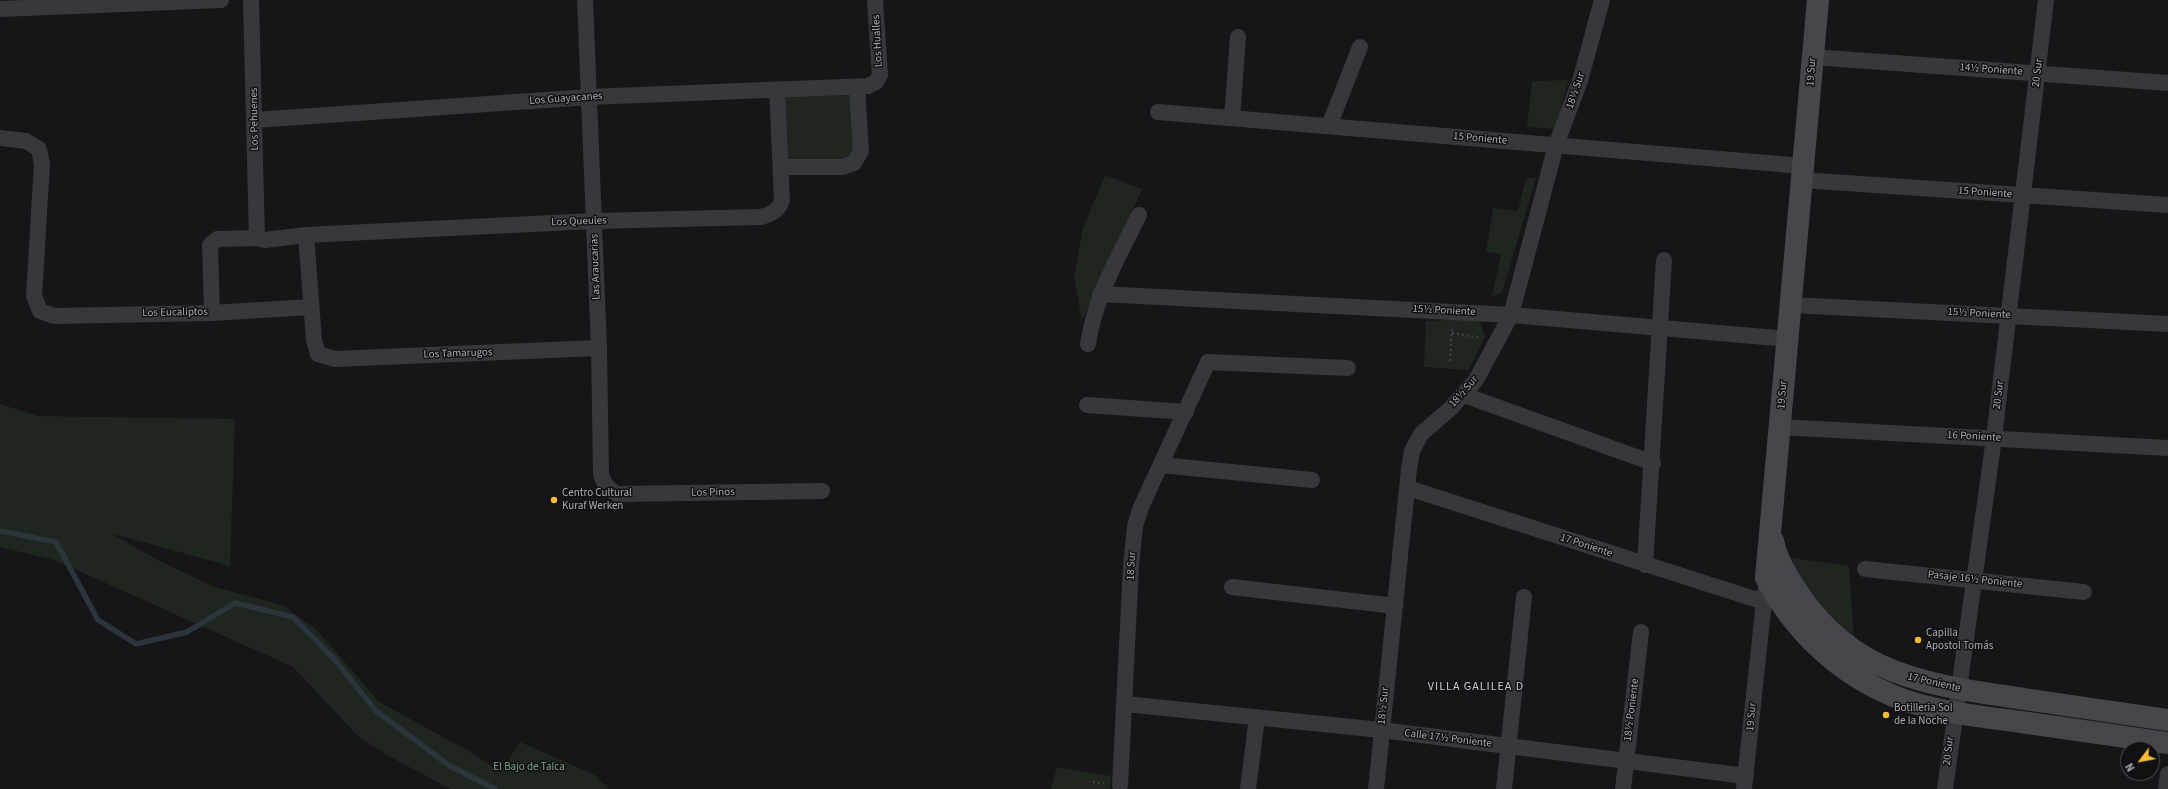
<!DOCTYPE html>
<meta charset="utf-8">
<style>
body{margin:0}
#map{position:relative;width:2168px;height:789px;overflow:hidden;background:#161618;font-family:"Source Sans 3",sans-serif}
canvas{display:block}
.north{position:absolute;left:2120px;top:741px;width:40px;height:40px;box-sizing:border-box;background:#111113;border:1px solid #4d4f55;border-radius:50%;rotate:238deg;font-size:11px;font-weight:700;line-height:16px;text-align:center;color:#a8acb8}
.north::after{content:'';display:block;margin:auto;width:14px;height:18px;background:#f4bc32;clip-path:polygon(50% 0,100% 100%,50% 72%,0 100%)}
</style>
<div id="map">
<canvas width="2168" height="789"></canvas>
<div class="north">N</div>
</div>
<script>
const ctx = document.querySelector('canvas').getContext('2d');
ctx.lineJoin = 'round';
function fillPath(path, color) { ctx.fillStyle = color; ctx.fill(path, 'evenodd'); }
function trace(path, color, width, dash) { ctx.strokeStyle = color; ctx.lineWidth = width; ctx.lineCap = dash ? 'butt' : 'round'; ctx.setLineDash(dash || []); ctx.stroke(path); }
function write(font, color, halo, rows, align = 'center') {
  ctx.font = font + ' "Source Sans 3",sans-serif'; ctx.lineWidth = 3; ctx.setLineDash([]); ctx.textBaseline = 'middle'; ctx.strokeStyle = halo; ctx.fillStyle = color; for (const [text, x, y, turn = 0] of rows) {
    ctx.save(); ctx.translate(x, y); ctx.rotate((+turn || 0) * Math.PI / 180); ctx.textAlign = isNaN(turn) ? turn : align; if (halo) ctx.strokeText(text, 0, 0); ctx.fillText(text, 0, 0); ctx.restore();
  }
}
const green = new Path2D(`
 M1569,80L1555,129L1527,127L1532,81Z
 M857,87L854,163L782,167L777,89Z
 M1105,175L1142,189L1082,321L1074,277L1083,228Z
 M1526,178H1536L1502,293L1492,296L1501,254L1486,252L1493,208L1518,211Z
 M1479,319L1485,337L1469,370L1424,367L1426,321Z
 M0,404L38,416L235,419L230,566L110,533L160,561L214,587L282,605L317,630L379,702L467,750L501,772L520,742L593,774L609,789H450L385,754L358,736L293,667L54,560L0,547Z
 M1793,558L1849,566L1855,655L1794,574Z
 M1057,767L1111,776L1110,789H1051Z`);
const stream = new Path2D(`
 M0,531L56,542L98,620L136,644L187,632L235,603L293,617L335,660L376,711L450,766L495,789`);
const path = new Path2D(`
 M1452,333L1481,338
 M1450,361L1452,329
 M1093,782L1104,783`);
const street = new Path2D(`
 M251,0L257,238
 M585,0L599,348L601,474C604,484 608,489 617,494L822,491
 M0,9L221,0
 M1813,57L2168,83
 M1158,112L1803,166
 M1232,118L1238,37
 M255,120L589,97L868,86L876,82L880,75L875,0
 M1329,126L1360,47
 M0,138L26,141L39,149L42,164L34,296L40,311L54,316L212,313L311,307
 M782,167H843L854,163L861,151L857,87
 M1802,180L2168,205
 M306,235L314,340L318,354L335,359L599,348
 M1100,294L1511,315L1788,339
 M1791,305L2168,324
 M212,313L210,245L217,239L257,238L265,240L306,235L594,221L761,217C771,214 779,211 782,200L777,89
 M1088,344C1096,294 1117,260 1139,215
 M1464,395L1653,463
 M1087,405L1186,412
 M1780,427L2168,448
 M1161,465L1312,480
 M1408,488L1764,602
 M1645,565L1664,260
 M1865,569L2084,592
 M1232,587L1395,606
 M1125,704L1381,730L1746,776
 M1120,785L1131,566L1135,526L1141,507L1208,362L1348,368
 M1248,789L1257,717
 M1376,789L1409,469L1412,451L1421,434L1451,408L1476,380L1511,315L1556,145L1580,81L1602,0
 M1504,789L1524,597
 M1623,789L1641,632
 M1744,789L1765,592
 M1945,789L1994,438L2046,0
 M2166,789L2168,774`);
const secondary = new Path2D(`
 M1818,0L1766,578C1800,643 1860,692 1932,708C1961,715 1992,718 2021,722C2070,729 2119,736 2168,743
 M1773,541C1777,561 1789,580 1801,597C1858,679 1934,685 2024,699C2072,706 2120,713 2168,720`);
const markers = [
 [554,500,4,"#f4bc32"],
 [1918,640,4,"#f4bc32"],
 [1886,715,4,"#f4bc32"]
];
const streetNames = [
 ["Los Hualles",878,41,-93],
 ["14½ Poniente",1991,70,4],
 ["19 Sur",1812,72,-85],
 ["20 Sur",2038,73,-83],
 ["18½ Sur",1576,91,-71],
 ["Los Guayacanes",566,99,-4],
 ["Los Pehuenes",255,119,-91],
 ["15 Poniente",1480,139,5],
 ["15 Poniente",1985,193,4],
 ["Los Queules",579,222,-2],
 ["Las Araucarias",596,267,-92],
 ["15½ Poniente",1444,311,3],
 ["Los Eucaliptos",175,313,-1],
 ["15½ Poniente",1979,314,3],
 ["Los Tamarugos",458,354,-2],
 ["18½ Sur",1464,392,-49],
 ["19 Sur",1783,395,-85],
 ["20 Sur",1999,395,-83],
 ["16 Poniente",1974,437,3],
 ["Los Pinos",713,493,-1],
 ["17 Poniente",1586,546,18],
 ["18 Sur",1132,566,-86],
 ["Pasaje 16½ Poniente",1975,580,6],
 ["17 Poniente",1934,683,13],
 ["18½ Sur",1384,706,-84],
 ["18½ Poniente",1632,710,-83],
 ["19 Sur",1752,717,-84],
 ["Calle 17½ Poniente",1448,739,7],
 ["20 Sur",1949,751,-83]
];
const poiNames = [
 ["Centro Cultural",562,494],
 ["Kuraf Werken",562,507],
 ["Capilla",1926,634],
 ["Apostol Tomás",1926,647],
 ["Botilleria Sol",1894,709],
 ["de la Noche",1894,722]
];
const parkNames = [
 ["El Bajo de Talca",529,768]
];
const neighbourhoodNames = [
 ["VILLA GALILEA D",1476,687]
];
fillPath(green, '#1e261f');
trace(stream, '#2c343c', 5.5);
trace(path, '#3d3f44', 2.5, [2, 3]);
trace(street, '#37383d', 16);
trace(secondary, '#45474d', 22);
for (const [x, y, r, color] of markers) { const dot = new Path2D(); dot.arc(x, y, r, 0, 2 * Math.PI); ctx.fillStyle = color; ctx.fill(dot); trace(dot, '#111113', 1.5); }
write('11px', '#a8acb8', '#111113', streetNames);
write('11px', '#a8acb8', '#111113', poiNames, 'left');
write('11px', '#7fa483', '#111113', parkNames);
ctx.letterSpacing = '1px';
write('12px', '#c9ccd4', '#111113', neighbourhoodNames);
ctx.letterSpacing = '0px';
</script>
